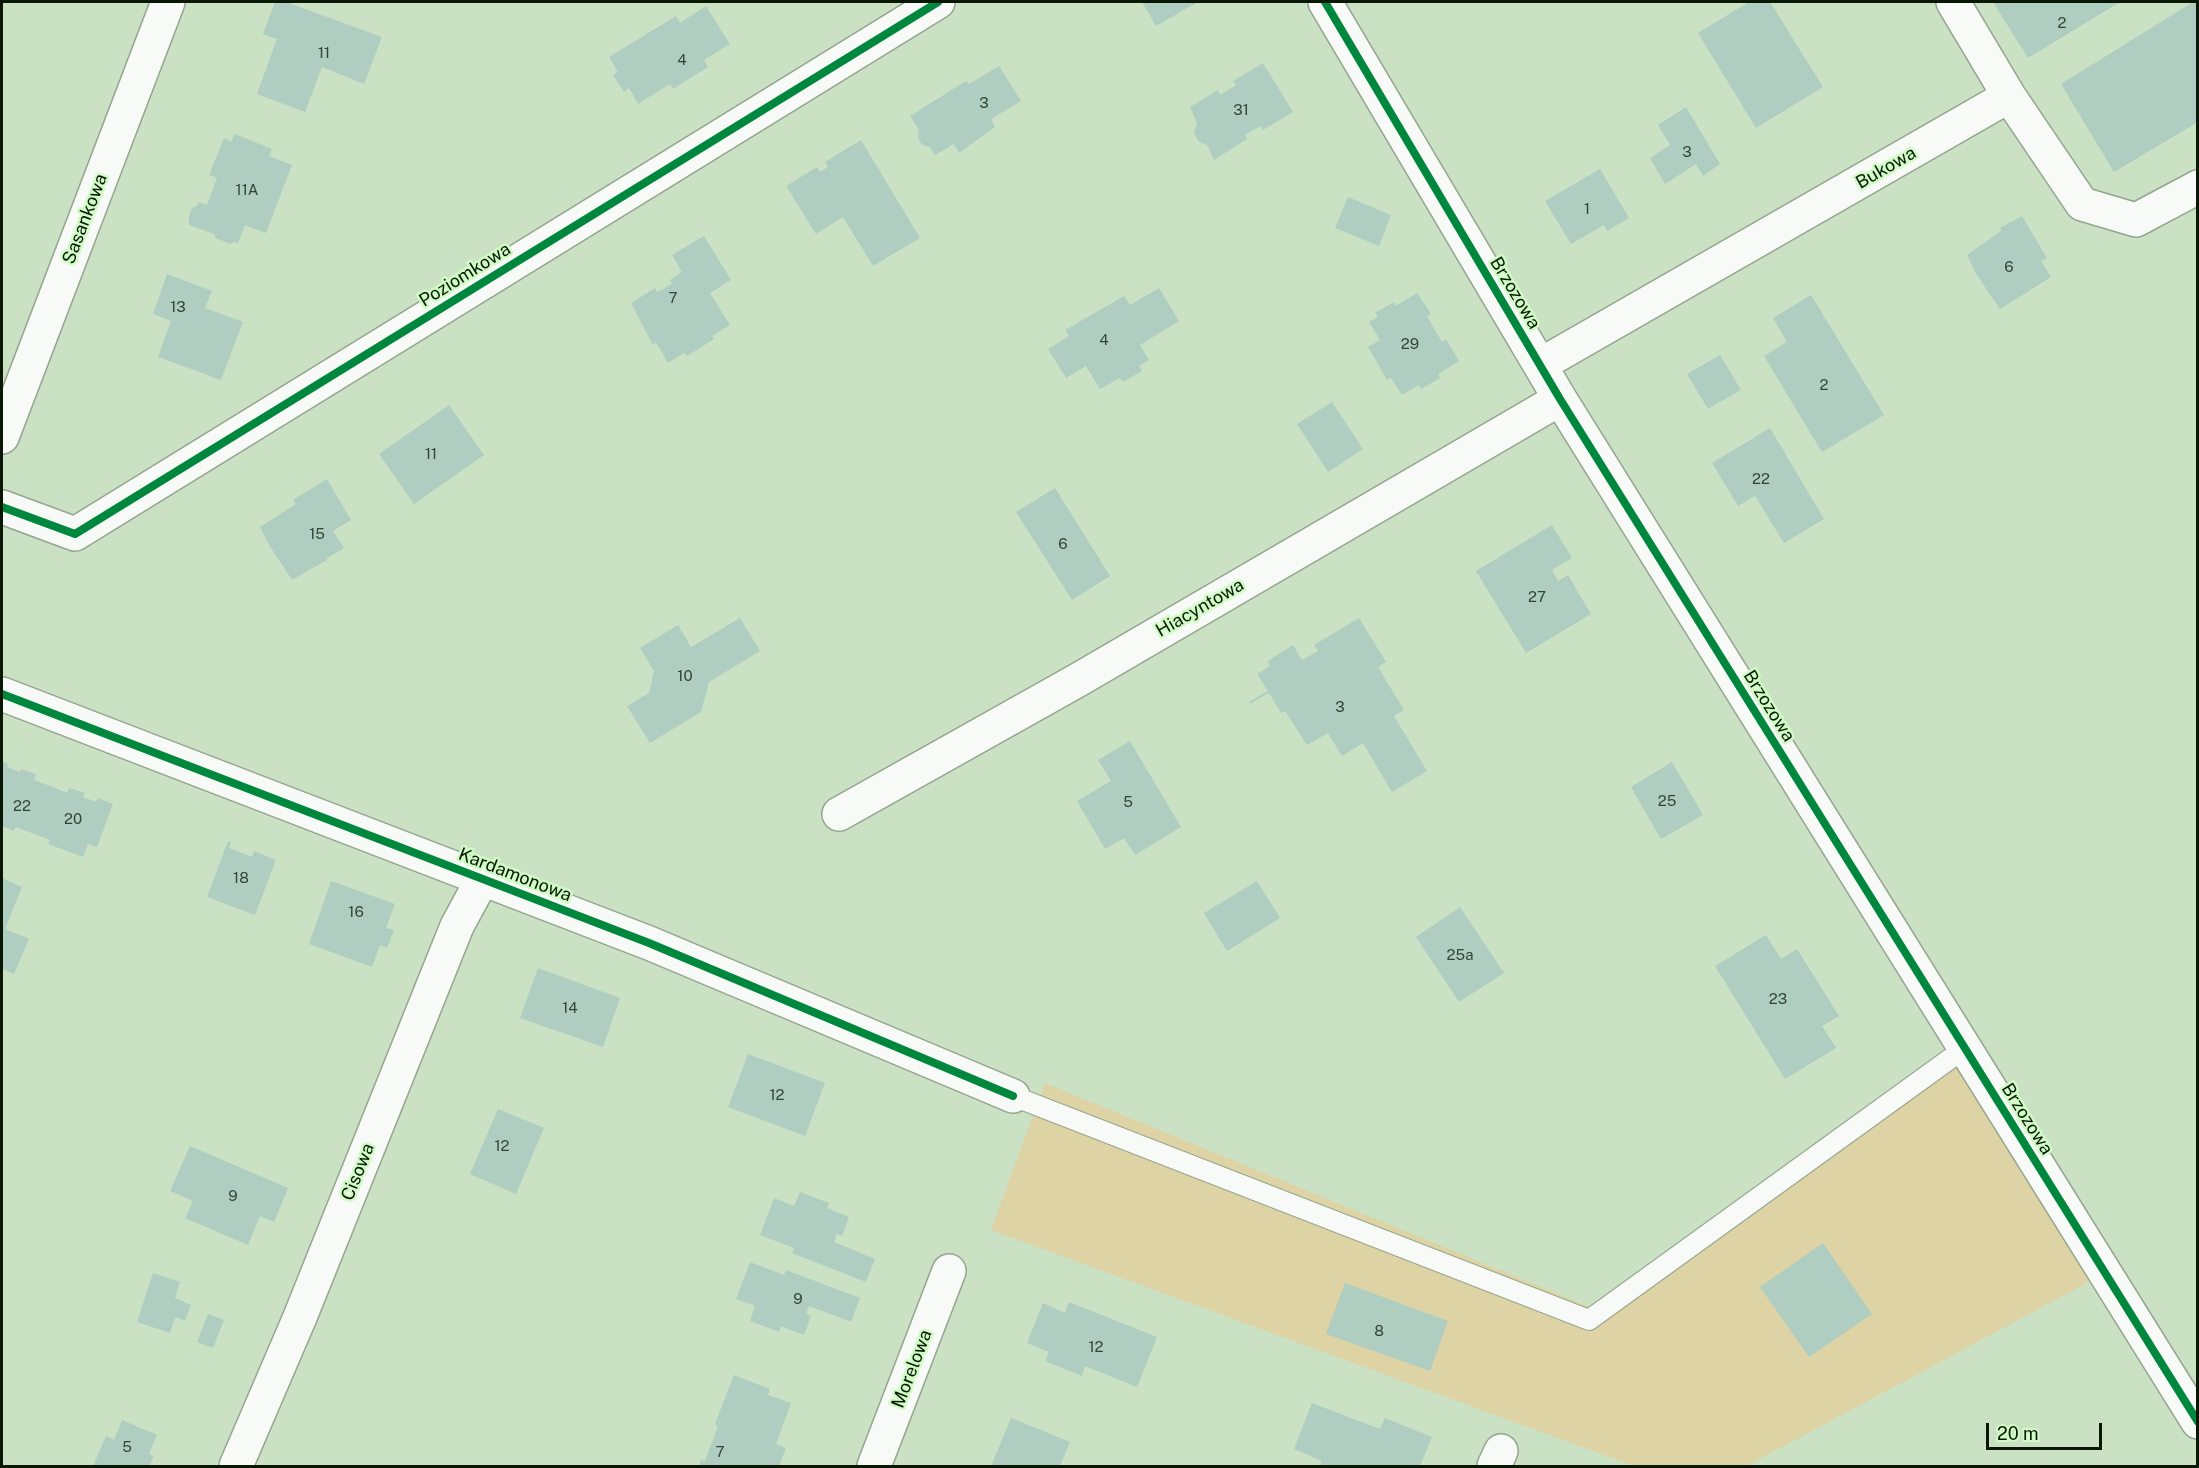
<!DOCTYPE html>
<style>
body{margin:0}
#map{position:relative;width:2199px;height:1468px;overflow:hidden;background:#cae1c4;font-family:"Public Sans",sans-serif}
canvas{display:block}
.frame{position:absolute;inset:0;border:3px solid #091805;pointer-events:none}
.scale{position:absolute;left:1986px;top:1423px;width:116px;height:27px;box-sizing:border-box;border:3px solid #091805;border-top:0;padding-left:8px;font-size:18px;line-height:21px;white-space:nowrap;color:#091805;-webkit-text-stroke:4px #d0fbc5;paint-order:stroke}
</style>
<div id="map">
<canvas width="2199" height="1468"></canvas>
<div class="frame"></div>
<div class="scale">20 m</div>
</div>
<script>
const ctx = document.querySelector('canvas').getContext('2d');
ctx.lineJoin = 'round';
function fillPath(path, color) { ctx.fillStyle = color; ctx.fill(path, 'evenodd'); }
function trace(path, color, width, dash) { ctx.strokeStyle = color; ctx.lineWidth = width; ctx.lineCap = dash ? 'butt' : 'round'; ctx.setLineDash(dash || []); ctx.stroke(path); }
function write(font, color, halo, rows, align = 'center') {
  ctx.font = font + ' "Public Sans",sans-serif'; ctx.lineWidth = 5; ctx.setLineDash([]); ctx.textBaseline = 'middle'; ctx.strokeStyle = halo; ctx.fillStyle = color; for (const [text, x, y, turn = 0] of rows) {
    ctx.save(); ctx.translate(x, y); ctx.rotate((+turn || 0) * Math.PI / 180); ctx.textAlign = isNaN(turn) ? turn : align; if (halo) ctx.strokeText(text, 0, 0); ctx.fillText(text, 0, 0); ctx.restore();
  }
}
const green = new Path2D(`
 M1970,1056L2091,1251L2087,1283L1747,1466H1634L991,1230L1045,1083L1590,1307Z`);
const building = new Path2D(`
 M275,2H286L382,37L364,84L322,67L305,112L257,94L277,39L263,34Z
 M1142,2H1198L1156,26Z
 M1749,2H1770L1823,87L1756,128L1698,33Z
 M1993,2H2120L2028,58Z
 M2193,2H2198V122L2114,172L2061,84Z
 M706,6L730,44L704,60L708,67L673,89L670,84L638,104L629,88L624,92L613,75L618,72L609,57L676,16L680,23Z
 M1263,63L1293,112L1263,130L1260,126L1245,135L1247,139L1214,160L1207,145L1198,141L1194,132L1197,123L1190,107L1218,90L1220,95L1236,85L1233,81Z
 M999,66L1021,101L991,119L995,127L959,153L954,144L935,155L930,147L922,145L918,138L919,130L910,116L966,81L969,84Z
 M1686,107L1720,164L1703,176L1696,164L1665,184L1650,158L1670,145L1658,125Z
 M235,134L272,149L269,156L292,165L266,233L245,225L238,243L234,242L230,244L216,238L214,234L189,225V216L192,208L197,206L199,202L207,205L217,178L209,175L224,138L231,142Z
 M861,140L920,238L873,266L843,217L816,234L786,186L817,167L820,172L828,167L825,162Z
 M1600,169L1629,218L1607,231L1604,225L1571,244L1545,201Z
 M1348,197L1391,215L1379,246L1335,228Z
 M2022,216L2047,258L2041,261L2051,277L2000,309L1976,274L1967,255L2001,231L2000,228Z
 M704,236L731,280L710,293L730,325L712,336L714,339L687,356L684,353L668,363L656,342L653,345L631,303L655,288L657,292L672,284L670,280L682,272L672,255Z
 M167,274L212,291L205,308L243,322L221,380L158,357L171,321L153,314Z
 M1159,288L1179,321L1140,345L1149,360L1139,366L1142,371L1123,382L1120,378L1100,389L1086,366L1066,378L1048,349L1069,336L1065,330L1124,296L1130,305Z
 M1417,293L1431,314L1427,316L1442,342L1446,339L1459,361L1438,374L1440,378L1421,389L1419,385L1402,395L1391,378L1387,380L1368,347L1380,340L1369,322L1378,317L1375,313L1394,302L1396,306Z
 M1811,295L1884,415L1822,452L1764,356L1787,342L1773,318Z
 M1720,355L1741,390L1708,409L1687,374Z
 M1332,402L1363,449L1328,472L1297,424Z
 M449,405L484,455L414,504L379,454Z
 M1770,428L1824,519L1784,543L1755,496L1738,506L1712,463Z
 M327,479L351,520L333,531L344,548L327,558V560L292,580L269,545L260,527L296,504L293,500Z
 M1055,488L1110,576L1072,600L1016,512Z
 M1552,525L1572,558L1552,570L1558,581L1568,575L1591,614L1526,653L1476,571Z
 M740,618L760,651L709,682L701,712L650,743L627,706L649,693L654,671L640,648L678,625L691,647Z
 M1359,618L1386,662L1378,667L1404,710L1394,716L1427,771L1392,792L1363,743L1342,756L1328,733L1307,745L1285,711L1281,713L1269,693L1250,704L1249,702L1268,691L1257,674L1270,666L1268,661L1293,645L1302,660L1318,651L1314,645Z
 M1130,741L1181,827L1135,855L1124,838L1105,849L1077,801L1111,781L1098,760Z
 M2,761L8,764L7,767L20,772L21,769L36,774L34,780L50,786L67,793L69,788L85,793L83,797L96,802L98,798L113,804L97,847L88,844L83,857L48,844L50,840L16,827L14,831L2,826Z
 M1672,762L1703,815L1661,839L1631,787Z
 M228,841L231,842L229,848L252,857L254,851L276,860L255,915L207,897Z
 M2,878L22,887L5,929L29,939L14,974L2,969Z
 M331,881L395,904L386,928L394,930L387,948L380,945L372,967L309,944Z
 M1257,881L1280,918L1227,951L1204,913Z
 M1460,907L1504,973L1459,1002L1416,937Z
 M1766,935L1781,959L1797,949L1839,1016L1822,1026L1836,1048L1785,1079L1715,966Z
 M538,968L620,998L603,1047L520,1018Z
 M748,1054L825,1083L805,1136L728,1107Z
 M498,1109L544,1128L516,1194L470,1174Z
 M190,1146L288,1188L274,1222L260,1216L248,1245L185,1218L193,1201L170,1191Z
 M800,1192L829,1203L827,1208L849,1217L842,1236L837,1234L834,1242L875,1259L866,1282L792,1253L794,1248L760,1235L774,1198L794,1206Z
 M1823,1243L1872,1314L1809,1357L1760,1287Z
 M750,1262L784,1275L786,1270L860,1298L851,1322L809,1306L806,1314L811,1316L804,1335L781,1326L779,1332L750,1321L755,1306L736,1299Z
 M153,1273L180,1282L175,1298L191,1305L185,1321L175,1317L170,1333L137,1322Z
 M1345,1283L1448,1321L1430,1371L1326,1334Z
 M1069,1302L1157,1337L1137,1387L1085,1366L1082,1376L1045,1361L1049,1352L1027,1343L1043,1303L1065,1313Z
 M208,1314L224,1320L213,1348L197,1342Z
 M734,1375L770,1389L768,1395L791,1403L776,1444L786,1448L779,1466H699L701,1460L705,1461L718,1426L715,1424Z
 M1312,1403L1380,1429L1385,1418L1432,1437L1420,1466H1319L1322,1461L1294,1449Z
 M1011,1418L1070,1442L1060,1466H991Z
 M122,1420L157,1435L149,1454L154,1456L149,1466H93L106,1436L114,1440Z`);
const lane = new Path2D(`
 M1013,1096L1589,1320L1965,1048`);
const street = new Path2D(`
 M1325,2L1560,399L2198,1422
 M1953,2L2009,96L2082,204L2136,220L2198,187
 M1540,365L2009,96
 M2,437L168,2
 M2,507L75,534L938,2
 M2,694L649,943L1013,1096
 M839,814L1078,680L1560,399
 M236,1466L300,1317L457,926L483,878
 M874,1466L949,1271
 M1494,1466L1501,1451`);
const cycleway = new Path2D(`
 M1325,2L1560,399L2198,1422
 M2,507L75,534L938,2
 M2,694L649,943L1013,1096`);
const numberNames = [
 ["2",2062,23],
 ["11",324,53],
 ["4",682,60],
 ["3",984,103],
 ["31",1241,110],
 ["3",1687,152],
 ["11A",247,190],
 ["1",1587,209],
 ["6",2009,267],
 ["7",673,298],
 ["13",178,307],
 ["4",1104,340],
 ["29",1410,344],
 ["2",1824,385],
 ["11",431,454],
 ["22",1761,479],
 ["15",317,534],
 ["6",1063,544],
 ["27",1537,597],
 ["10",685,676],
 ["3",1340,707],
 ["25",1667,801],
 ["5",1128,802],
 ["22",22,806],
 ["20",73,819],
 ["18",241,878],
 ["16",356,912],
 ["25a",1460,955],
 ["23",1778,999],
 ["14",570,1008],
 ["12",777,1095],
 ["12",502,1146],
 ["9",233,1196],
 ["9",798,1299],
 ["8",1379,1331],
 ["12",1096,1347],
 ["5",127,1447],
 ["7",720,1452]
];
const streetNames = [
 ["Bukowa",1886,168,-30],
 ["Sasankowa",85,219,-69],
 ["Poziomkowa",465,275,-32],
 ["Brzozowa",1515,293,59],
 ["Hiacyntowa",1200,608,-30],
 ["Brzozowa",1769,706,58],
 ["Kardamonowa",515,875,21],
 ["Brzozowa",2027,1119,58],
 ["Cisowa",358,1172,-68],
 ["Morelowa",912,1369,-69]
];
fillPath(green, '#ded3a4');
fillPath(building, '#afcdc1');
trace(lane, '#94a58f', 22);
trace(street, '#94a58f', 36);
trace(lane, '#f7faf6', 20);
trace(street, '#f7faf6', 33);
trace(cycleway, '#00873e', 8);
write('15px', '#324534', null, numberNames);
write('18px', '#091805', '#d0fbc5', streetNames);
</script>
